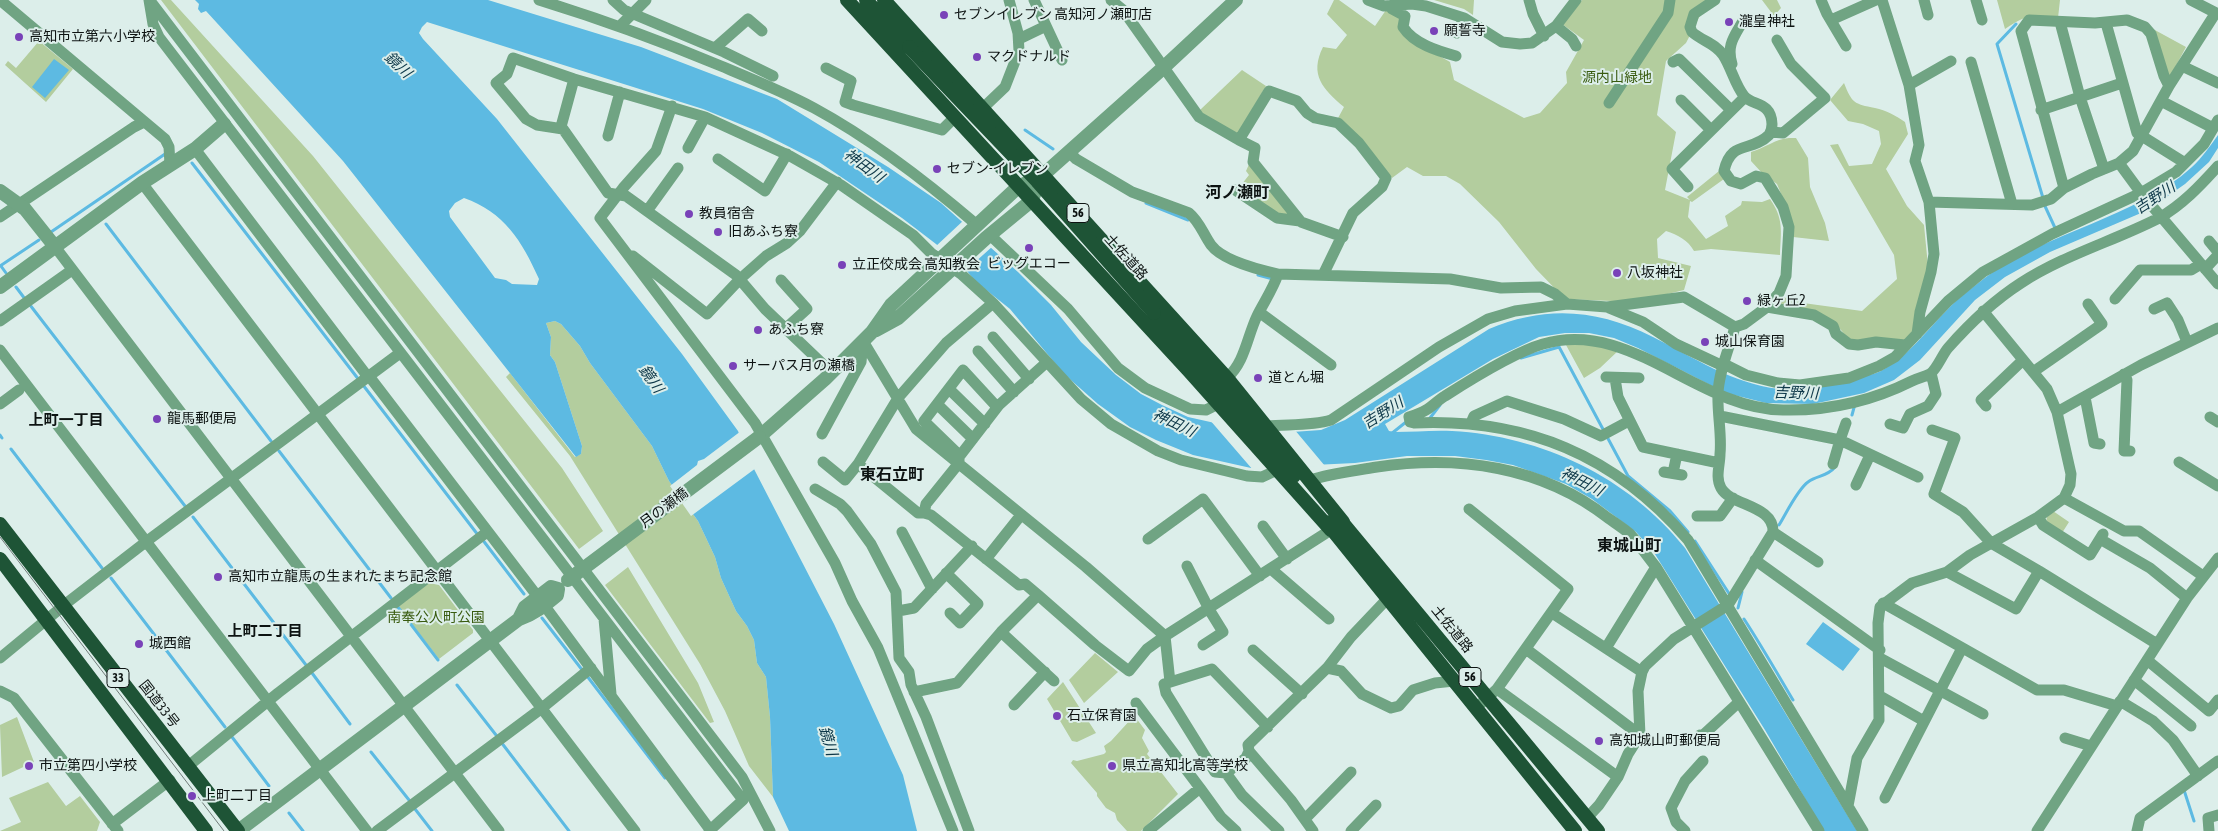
<!DOCTYPE html>
<meta charset="utf-8">
<style>
body{margin:0}
canvas{display:block;background:#dceeea}
</style>
<canvas width="2218" height="831"></canvas>
<script>
const ctx = document.querySelector('canvas').getContext('2d');
ctx.lineJoin = 'round';
function fillPath(path, color) { ctx.fillStyle = color; ctx.fill(path, 'evenodd'); }
function trace(path, color, width, dash) { ctx.strokeStyle = color; ctx.lineWidth = width; ctx.lineCap = dash ? 'butt' : 'round'; ctx.setLineDash(dash || []); ctx.stroke(path); }
function write(font, color, halo, rows, align = 'center') {
  ctx.font = font + ' "Asap Condensed","Noto Sans JP",sans-serif'; ctx.lineWidth = 4; ctx.setLineDash([]); ctx.textBaseline = 'middle'; ctx.strokeStyle = halo; ctx.fillStyle = color; for (const [text, x, y, turn = 0] of rows) {
    ctx.save(); ctx.translate(x, y); ctx.rotate((+turn || 0) * Math.PI / 180); ctx.textAlign = isNaN(turn) ? turn : align; if (halo) ctx.strokeText(text, 0, 0); ctx.fillText(text, 0, 0); ctx.restore();
  }
}
const green = new Path2D(`
 M161,0H171L313,156L562,468L603,531L579,549Z
 M1334,0H1339L1375,26L1386,10L1400,16L1413,41L1450,62L1454,80L1524,118L1540,113L1567,83L1566,72L1584,40L1562,24L1582,0H1708L1686,43L1666,61L1657,115L1676,132L1665,190L1690,200L1687,197L1719,171L1724,179L1692,202L1690,201L1688,217L1706,239L1728,226L1725,216L1741,205L1742,201L1762,202L1770,199C1784,219 1781,231 1780,255L1711,249L1694,251C1688,240 1678,235 1666,231L1657,239L1658,258L1691,266L1684,290L1635,302L1565,299L1536,269L1499,222L1460,184L1446,176H1423L1407,167L1392,178L1379,161L1337,120L1344,107C1323,89 1309,75 1323,47L1336,49L1347,35L1327,14Z
 M1434,0H1474L1473,15L1464,9Z
 M1762,0H1777L1781,8L1774,16Z
 M1997,0H2060L2058,18C2033,16 2027,13 2005,29Z
 M2153,29L2186,47L2169,79Z
 M39,41L73,69L46,102L5,65L8,61L16,68Z
 M1242,70L1266,86L1237,135L1202,116L1200,110Z
 M1844,83C1852,103 1854,104 1875,108C1886,110 1896,116 1905,122L1908,134L1886,169L1907,206L1924,225L1928,266L1913,332L1903,341H1850L1836,324L1771,306L1783,297L1803,303L1862,311L1897,279L1894,255L1830,145L1838,144L1849,166L1872,164L1881,144L1879,131L1863,124L1848,121L1830,100Z
 M1789,138H1796L1808,158L1810,187L1825,223L1829,241L1793,237L1791,218L1777,184L1762,173L1751,161V152C1765,148 1775,139 1789,138Z
 M1250,162L1291,214H1277L1238,189L1249,175L1246,171Z
 M555,321L561,324L580,346L590,363L652,446L669,481L698,521L715,557L721,578L736,611L747,626L754,640L757,663L766,677L770,717L773,797L749,766L725,711L700,664L570,456L506,377L510,373L575,457L581,454L582,446L555,362L550,355L551,337L546,323Z
 M1571,341L1619,350L1600,368L1584,378L1566,345Z
 M2053,511L2069,522L2062,533L2046,522L2047,517Z
 M628,567L698,683L714,722L710,723L605,585Z
 M429,583L439,585L473,630V633L439,659L398,606Z
 M1095,653L1118,672L1084,703L1069,680Z
 M1063,682L1096,733L1077,742L1072,741L1047,699Z
 M17,717L34,762L2,777L0,725Z
 M1132,718H1136L1145,730L1142,738L1149,751L1147,754L1178,794L1141,831H1127L1117,820L1115,813L1106,808L1097,796V793L1071,763L1073,760L1077,761L1104,754L1106,752L1104,746L1111,741Z
 M48,782L66,806L80,796L100,822L97,831H0L21,822L9,798Z`);
const water = new Path2D(`
 M195,0H488L641,47L777,99L888,167L941,203L1018,272L1051,305L1081,342L1116,375L1141,394L1162,405L1188,417L1264,434L1321,430L1345,420L1489,329C1546,305 1598,309 1653,337C1695,358 1731,383 1779,389C1796,391 1867,378 1881,371C1913,353 1931,324 1957,300C1966,292 1977,284 1986,277C2048,231 2136,218 2192,167C2202,158 2210,146 2218,135V148L2209,162L2185,184L2148,210L2050,252L2005,277L1975,300L1920,360L1894,380L1864,393L1813,404L1766,403L1726,393L1638,348L1614,338L1589,333H1565L1539,337L1493,359L1385,424L1389,431L1395,432C1414,432 1433,430 1452,431C1542,436 1628,477 1685,548L1857,831H1824L1765,730L1653,551L1636,532L1592,499L1566,484L1513,465L1486,460L1455,456H1407L1355,463L1251,468L1193,455L1156,440L1130,427L1098,404L1064,374L1010,309L975,281L967,271L936,244L902,218L819,162L762,133L703,109L427,22L422,27L419,33L423,39L497,119L682,354L738,431L754,469L834,624L903,775L917,831H789L773,797L770,717L766,677L757,663L754,640L747,626L736,611L721,578L715,557L698,521L669,481L652,446L590,363L580,346L561,324L555,321L546,323L551,337L550,355L555,362L582,446L581,454L576,457L343,161L206,11L201,13L198,9L199,4ZM464,198C504,212 522,241 539,279L537,285L512,284L506,280L495,278L450,217L449,211L455,203Z
 M54,59L69,70L45,98L32,87Z
 M1823,622L1860,649L1843,671L1806,644Z`);
const pier = new Path2D(`
 M964,220L993,246L964,272L935,247Z
 M1209,419L1254,432L1294,429L1325,466L1253,470Z
 M741,431L756,468L691,516L670,486L697,465L698,461L704,459Z`);
const stream = new Path2D(`
 M2016,24L1997,44L2043,198
 M1025,130L1053,149
 M192,163L359,380
 M1146,203L1188,220
 M2044,204L2056,230
 M106,224L271,441
 M51,232L165,154
 M0,266L39,240
 M1,266L6,273
 M1258,275L1273,279
 M16,287L25,299
 M30,305L185,506
 M1558,345L1628,476L1670,511L1688,532
 M1521,358L1559,347
 M363,385L478,535
 M1852,415L1855,404
 M1430,418L1440,405
 M1391,434L1406,422
 M0,435L2,438
 M11,449L102,568
 M279,451L391,598
 M193,517L306,665
 M1779,525C1786,514 1797,490 1808,482C1817,475 1827,477 1835,467
 M482,539L524,594
 M1695,541L1730,595
 M111,578L225,727
 M397,606L438,660
 M1738,608L1742,592
 M542,618L583,671
 M1744,619C1761,645 1777,673 1793,700
 M312,673L350,724
 M587,676L665,778
 M457,685L496,735
 M232,737L269,786
 M501,742L569,831
 M371,752L409,800
 M2184,790L2194,821
 M415,809L432,831
 M289,813L303,831`);
const minor = new Path2D(`
 M0,0L165,139L169,147L170,165
 M149,0L153,24L159,37L743,800L709,831
 M539,0C601,19 661,41 721,66C752,79 784,92 814,108C873,140 927,182 977,225
 M613,0L624,10L724,52L773,76
 M1034,0L1062,60
 M1111,0L1123,10L1199,117L1239,140L1269,91L1297,101L1307,113L1315,118L1338,123L1359,143L1386,178L1382,187L1353,213L1323,275
 M1368,0L1384,6L1412,4L1426,6L1464,18L1502,42L1520,44L1532,43L1556,26L1576,0
 M1529,0L1533,14L1544,36
 M1715,0L1694,14L1690,27L1692,32C1702,41 1715,43 1723,55C1731,67 1735,85 1744,96C1752,106 1771,101 1772,124C1772,128 1771,132 1769,135C1751,153 1731,139 1724,171L1731,181L1741,184L1756,176L1765,178L1783,207L1789,227L1786,276L1779,293L1767,307L1744,324L1735,327
 M1821,0L1827,14L1846,46
 M1882,0L1909,85L1919,145L1915,161L1929,202L1934,254L1931,272L1920,312L1917,334
 M1924,0L1928,15
 M1976,0L1982,20
 M2191,0L2218,14
 M151,2L742,777L770,831
 M1392,5V9L1405,16L1403,27C1414,44 1438,51 1456,56
 M1831,20L1876,0
 M2060,22L2080,97L2104,169
 M2106,23L2137,133L2185,163
 M620,26L646,0
 M1556,26L1572,39L1576,46
 M1457,33L1464,18
 M1019,39L1046,26
 M715,48L748,19L762,31
 M1673,62L1679,59L1731,110
 M1971,62L2012,204
 M1732,64C1726,44 1735,36 1744,19
 M2182,66L2218,83
 M826,68L851,81L845,102L853,105L942,130L954,118
 M1909,85L1951,61
 M1681,100L1711,130
 M2161,101L2213,128
 M1609,103L1668,13L1670,0
 M672,106L656,151L623,188L600,218L755,423L835,563L852,601L878,648L953,831
 M983,108L1005,87L1019,51L1018,33L1009,0
 M2041,110L2122,83
 M562,123L574,79
 M1771,132L1783,133L1825,98L1791,64L1777,40
 M608,136L620,92
 M1239,140L1255,148L1253,162L1301,222L1343,237
 M688,148L705,117
 M195,149L368,377
 M1069,152L1076,159L1132,192L1189,213C1200,222 1203,234 1211,245C1223,261 1260,270 1278,274L1450,279L1501,288L1541,287L1555,294L1567,304
 M718,159L765,191L787,154
 M2119,163L2141,193L2218,284
 M142,183L635,831
 M1688,187L1672,169L1745,97
 M2064,188L2021,31L2029,20L2095,23L2127,20L2145,27L2151,34L2164,76L2169,86
 M1235,190L1277,218L1300,221
 M1929,202L2032,205L2051,199L2064,188L2092,174L2119,163L2133,151L2169,86L2215,14
 M647,211L678,168
 M0,217L134,127L144,122
 M990,235L1068,309L1118,368L1145,388L1190,409L1206,410L1218,404
 M2209,241L2218,252
 M56,248L499,831
 M633,256L707,314L740,279L766,256L787,243L800,231L837,182
 M2205,269L2218,255
 M781,280L807,309L785,329
 M2115,299L2140,270H2191L2201,264
 M1767,307L1814,315L1833,326L1836,334L1849,344L1858,345L1876,342L1905,345
 M1609,308L1643,322L1676,344L1723,366
 M2154,309L2167,303L2178,320L2187,342
 M1259,312L1331,365
 M0,321L72,270
 M993,337L1029,379
 M863,341L916,429L1086,567L1165,636L1170,682
 M0,350L367,831
 M978,351L1014,392
 M1724,364L1746,375L1778,383L1800,385L1849,378L1879,366L1895,357L1948,301L1983,272L2052,234L2141,193L2176,172L2204,144L2218,120
 M831,372L765,309L736,275L626,196L608,193L563,129L537,125L526,119L496,83L507,74L513,58L574,79L705,117L790,156L841,185L913,235L931,253L961,274L993,303L1081,399L1111,424L1158,451L1181,460L1247,476L1262,477L1277,470
 M2033,372L2102,324L2088,304
 M2124,374L2127,380L2124,451H2130
 M369,376L538,597
 M1606,377L1639,378
 M1227,378C1245,362 1247,337 1257,316C1264,302 1273,289 1278,274
 M1615,378L1618,397L1643,447L1719,463
 M949,389L985,424
 M2085,397L2094,443L2100,444
 M0,404L19,390
 M937,404L973,439
 M1986,406L1981,400L2023,360
 M2057,412L2141,365L2218,328
 M1720,416L1840,440L1833,464
 M2210,417L2218,422
 M1471,423L1474,416L1507,401L1564,419L1601,436L1629,421
 M1846,423L1840,440L1918,477
 M1890,424L1903,428L1910,414L1928,406L1936,394L1931,373
 M1267,426C1288,424 1311,426 1331,420L1439,347L1488,319L1515,311L1567,304L1607,307L1684,297L1735,327
 M1932,430L1955,438L1934,494L1963,512L1991,543L2039,571L2016,609L1947,572
 M822,434L861,362L863,341
 M957,453L924,421L963,370L997,407
 M823,462L845,480L858,464
 M2179,462L2218,486
 M1664,472L1682,475
 M1673,473L1677,454
 M1310,480C1332,473 1354,471 1377,467C1458,455 1542,466 1608,518C1615,523 1623,528 1630,534C1639,544 1647,556 1656,567L1819,831
 M1856,485L1870,455
 M815,489L840,504L847,511L871,544L896,592L899,658L909,672L911,685
 M2064,498L2124,531H2139L2203,576
 M1469,509L1568,589L1497,689L1476,708
 M924,513H918L858,464L898,398L946,343L993,303
 M1697,516H1720L1733,498
 M2038,517L2043,525L2090,555L2103,534
 M1263,526L1287,559
 M902,532L932,589
 M1773,532L1818,562
 M1148,539L1203,499L1260,576
 M2100,539L2150,568L2187,598
 M986,559L1021,515
 M1755,560L1880,650
 M1187,566L1210,611L1223,632L1203,645
 M1271,569L1329,619
 M2039,571L2157,644
 M946,573L978,604L960,623L950,613
 M1038,595L1095,645L1129,671L1147,649L1165,636L1337,526
 M1883,603L2037,690H2064L2117,706
 M544,605L711,831
 M898,611L914,608L972,546
 M1552,613L1642,672
 M604,619L611,694
 M1001,632L1054,681
 M1606,648L1656,567
 M1526,649L1640,735
 M1253,650L1302,694
 M0,658L68,602L147,541L400,353
 M1880,658L1983,714
 M2147,660L2209,711L2218,700
 M1327,668L1351,637L1388,598
 M2134,680L2191,726
 M912,687L926,717L969,831
 M1497,689L1618,777
 M0,691L14,698L118,831
 M914,692L957,683L1001,632L1038,595L1025,584L1019,585L931,515L924,513L926,504L959,463V457L999,405L1047,362
 M1880,696L1924,721
 M2120,701L2153,721L2173,740L2198,776
 M1136,703L1200,788
 M1014,705L1045,672
 M1268,727L1212,669L1164,684L1166,693L1215,772L1226,773L1242,795L1279,831
 M1700,735L1702,736L1739,702
 M2065,738L2091,746
 M187,767L278,693L487,532
 M1226,773L1246,758L1249,751
 M1885,798L1962,648
 M1848,806L1857,758L1879,720L1878,623L1880,607L1912,583L1947,572L1970,555L2038,517L2064,498L2070,485L2071,474L2057,412L2047,389L1983,311
 M1587,818L1599,805L1618,777L1628,754L1640,735L1638,691L1642,672L1645,666L1674,639L1728,605L1773,532C1774,505 1731,506 1721,488C1715,477 1720,465 1720,454C1722,434 1717,413 1718,393C1719,371 1729,349 1735,327
 M1305,819L1351,772
 M112,824L170,780
 M377,831L542,708L591,668
 M1148,831L1200,788L1221,817L1236,831
 M1313,831L1291,800L1249,751L1248,745L1327,668L1341,671L1362,694L1391,708L1399,706L1413,690L1435,683L1454,681
 M1351,831L1376,805
 M1685,831L1676,822L1671,808L1685,781L1703,761
 M1863,831L1688,540C1615,455 1526,418 1414,423L1410,422L1409,417C1415,415 1421,413 1426,410C1433,406 1438,400 1445,396C1470,380 1515,352 1543,344C1630,318 1697,409 1783,410C1828,411 1872,401 1912,381C1918,378 1924,377 1930,374C1937,369 1942,355 1948,348C1970,323 1993,301 2021,283C2064,255 2114,241 2159,218C2182,205 2200,186 2218,166
 M2037,831L2187,598L2218,558
 M2137,831L2140,818L2218,761
 M2209,831L2208,818L2218,815`);
const tertiary = new Path2D(`
 M0,191L25,209L56,248
 M0,287L142,183L195,149L224,124
 M876,330L898,318L986,238L1031,201L1043,175
 M759,437L825,379L872,332L891,305L1018,187L1043,175L1163,68L1236,0
 M238,831L519,619C534,614 545,605 557,595L558,589L551,587L525,607L519,619`);
const trunk = new Path2D(`
 M847,0L1189,371L1331,530
 M866,0L909,47
 M884,0L1227,378L1343,522
 M1154,313L1294,476
 M1337,516L1598,831
 M1326,522L1575,831
 M0,524L238,831
 M0,559L206,831`);
const tram = new Path2D(`
 M0,537L224,831`);
const tertiaryBridge = new Path2D(`
 M568,580L759,437`);
const trunkBridge = new Path2D(`
 M909,47L1037,181L1154,313`);
const markers = [
 [944,15,5,"#7942b8"],
 [1729,22,5,"#7942b8"],
 [1434,31,5,"#7942b8"],
 [19,37,5,"#7942b8"],
 [977,57,5,"#7942b8"],
 [937,169,5,"#7942b8"],
 [689,214,5,"#7942b8"],
 [718,232,5,"#7942b8"],
 [1029,248,5,"#7942b8"],
 [842,265,5,"#7942b8"],
 [1617,273,5,"#7942b8"],
 [1747,301,5,"#7942b8"],
 [758,330,5,"#7942b8"],
 [1705,342,5,"#7942b8"],
 [733,366,5,"#7942b8"],
 [1258,378,5,"#7942b8"],
 [157,419,5,"#7942b8"],
 [218,577,5,"#7942b8"],
 [139,644,5,"#7942b8"],
 [1057,716,5,"#7942b8"],
 [1599,741,5,"#7942b8"],
 [29,766,5,"#7942b8"],
 [1112,766,5,"#7942b8"],
 [192,796,5,"#7942b8"]
];
const shields = [
 [1078,213,22],
 [1470,677,22],
 [118,678,22]
];
const shieldNames = [
 ["56",1078,213],
 ["56",1470,677],
 ["33",118,678]
];
const poiNames = [
 ["セブンイレブン 高知河ノ瀬町店",954,15],
 ["瀧皇神社",1739,22],
 ["願誓寺",1444,31],
 ["高知市立第六小学校",29,37],
 ["マクドナルド",987,57],
 ["セブン-イレブン",947,169],
 ["教員宿舎",699,214],
 ["旧あふち寮",728,232],
 ["ビッグエコー",1029,264,"center"],
 ["立正佼成会 高知教会",852,265],
 ["八坂神社",1627,273],
 ["緑ヶ丘2",1757,301],
 ["あふち寮",768,330],
 ["城山保育園",1715,342],
 ["サーパス月の瀬橋",743,366],
 ["道とん堀",1268,378],
 ["龍馬郵便局",167,419],
 ["高知市立龍馬の生まれたまち記念館",228,577],
 ["城西館",149,644],
 ["石立保育園",1067,716],
 ["高知城山町郵便局",1609,741],
 ["市立第四小学校",39,766],
 ["県立高知北高等学校",1122,766],
 ["上町二丁目",202,796]
];
const parkNames = [
 ["源内山緑地",1617,78],
 ["南奉公人町公園",436,618]
];
const streetNames = [
 ["土佐道路",1126,257,48],
 ["月の瀬橋",664,508,-37],
 ["土佐道路",1452,629,51],
 ["国道33号",159,704,52]
];
const waterNames = [
 ["鏡川",398,65,43],
 ["神田川",864,166,36],
 ["吉野川",2155,198,-33],
 ["鏡川",651,379,55],
 ["吉野川",1796,393,2],
 ["吉野川",1383,413,-32],
 ["神田川",1174,423,26],
 ["神田川",1582,482,27],
 ["鏡川",828,741,74]
];
const neighbourhoodNames = [
 ["上町一丁目",66,420],
 ["上町二丁目",265,631]
];
const quarterNames = [
 ["河ノ瀬町",1237,193],
 ["東石立町",892,475],
 ["東城山町",1629,546]
];
fillPath(green, '#b3cd9e');
fillPath(water, '#5dbae2');
fillPath(pier, '#dceeea');
trace(stream, '#5dbae2', 3);
trace(minor, '#70a483', 11);
trace(tertiary, '#70a483', 14);
trace(trunk, '#1e5436', 14);
trace(tram, '#717c7a', 1);
trace(tertiaryBridge, '#70a483', 14);
trace(trunkBridge, '#1e5436', 14);
for (const [x, y, r, color] of markers) { const dot = new Path2D(); dot.arc(x, y, r, 0, 2 * Math.PI); ctx.fillStyle = color; ctx.fill(dot); trace(dot, '#dceeea', 2); }
for (const [x, y, w] of shields) { const box = new Path2D(); box.roundRect(x - w / 2, y - 9.5, w, 19, 4); ctx.fillStyle = '#dceeea'; ctx.fill(box); trace(box, '#0d1312', 1); }
write('bold 12px', '#0d1312', null, shieldNames);
write('14px', '#0d1312', '#dceeea', poiNames, 'left');
write('14px', '#395b0f', '#dceeea', parkNames);
write('14px', '#0d1312', '#dceeea', streetNames);
write('italic 15px', '#0d3748', '#dceeea', waterNames);
write('bold 15px', '#0d1312', '#dceeea', neighbourhoodNames);
write('bold 16px', '#0d1312', '#dceeea', quarterNames);
</script>
